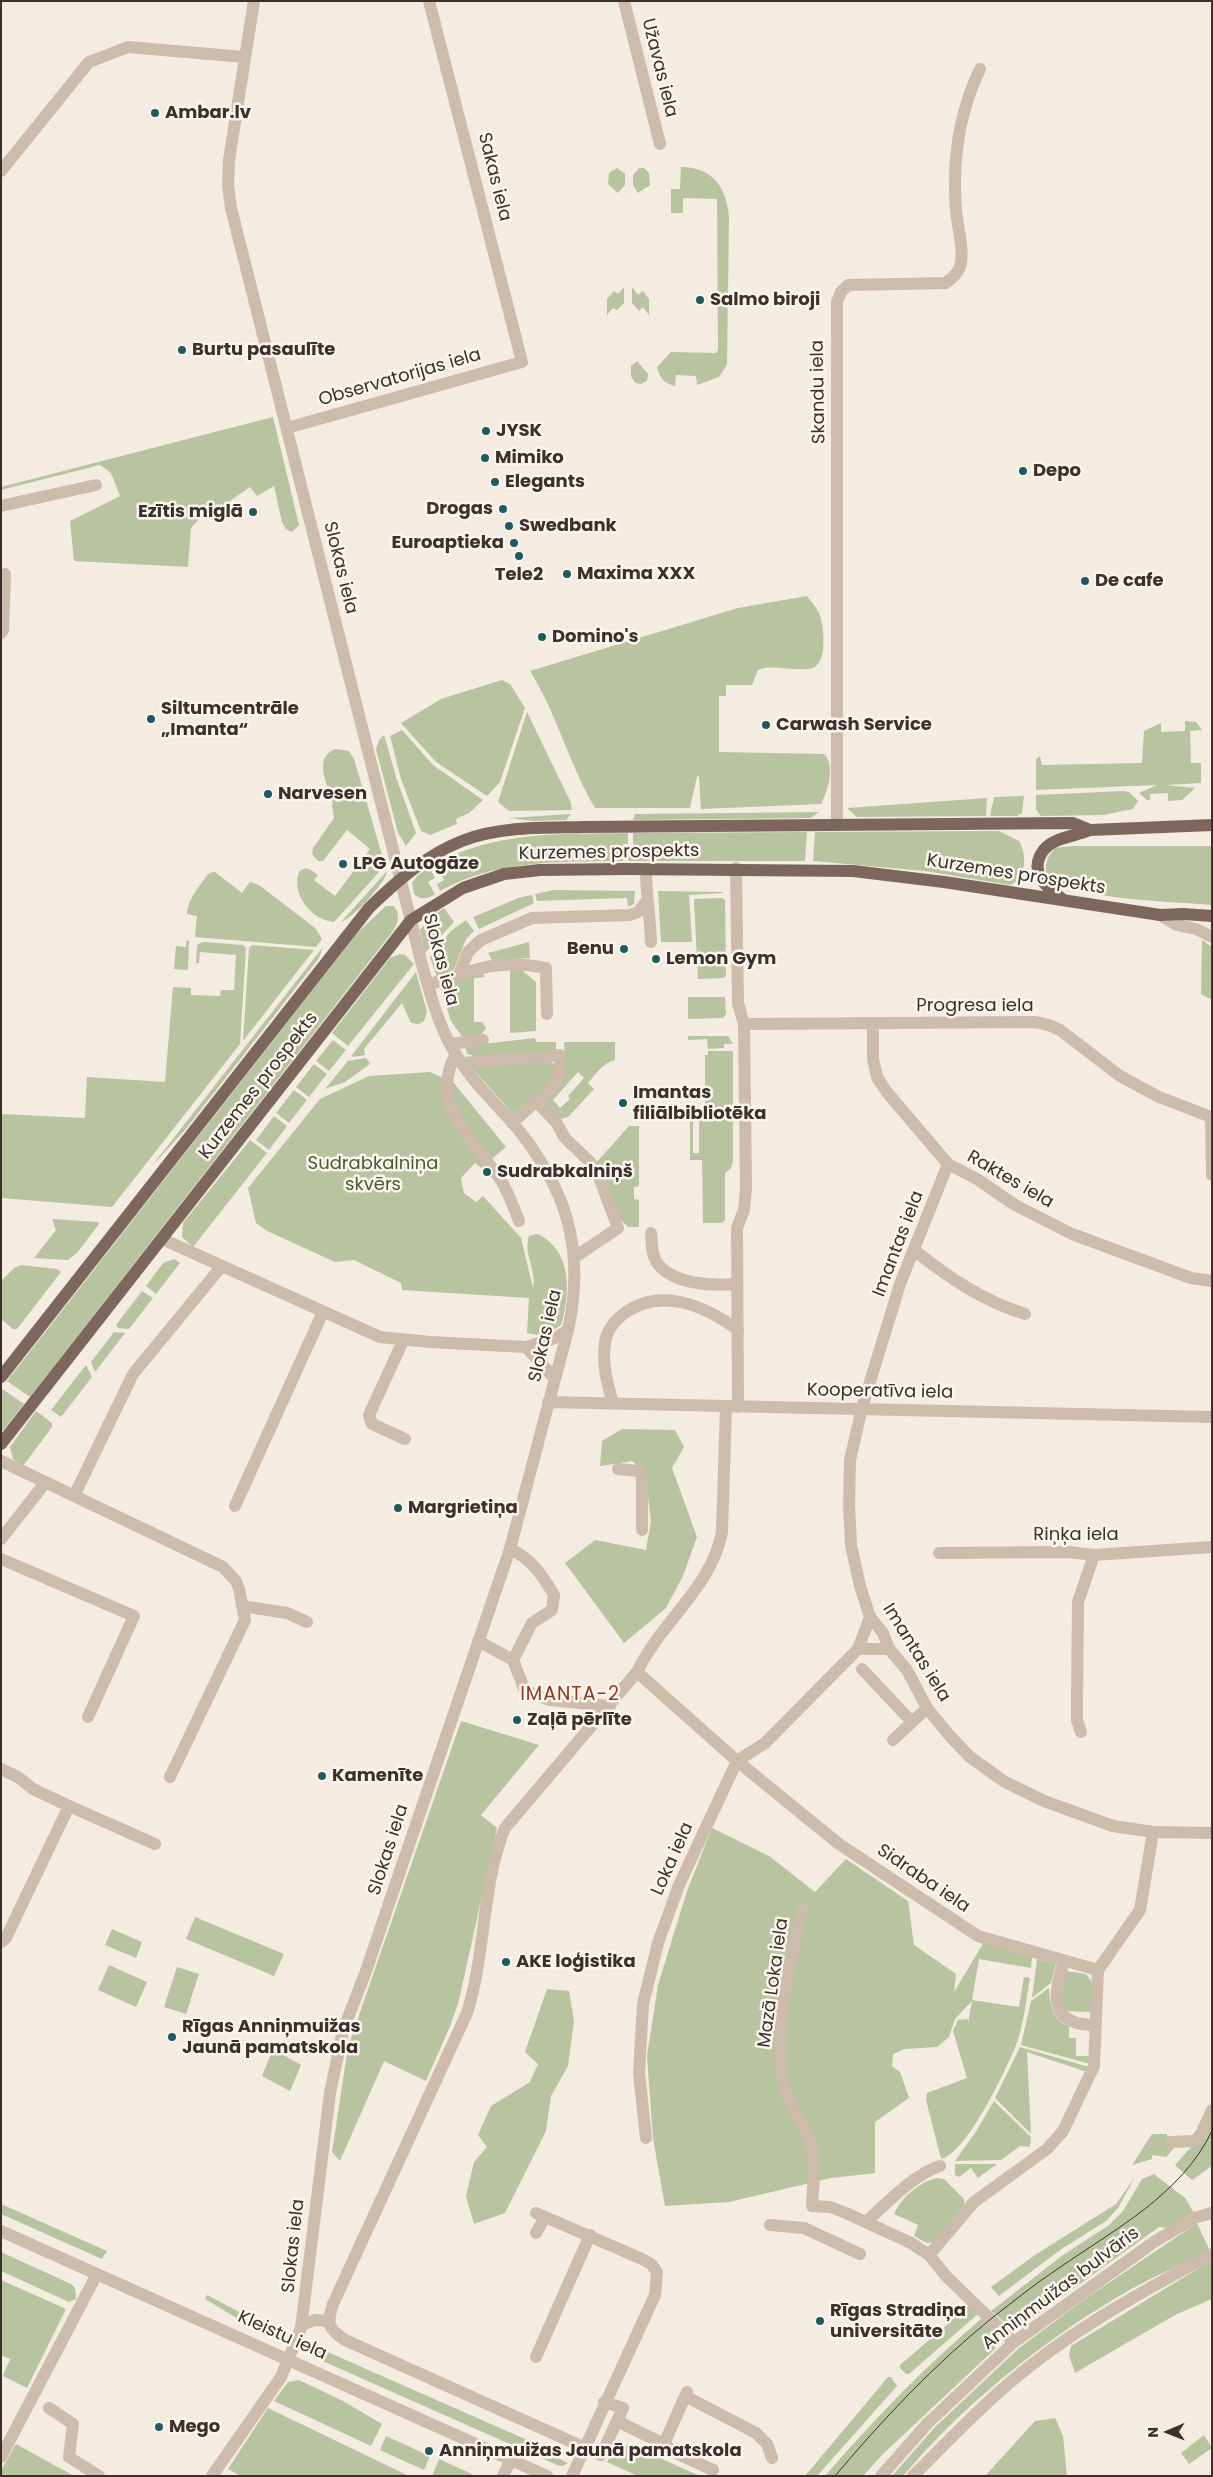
<!DOCTYPE html>
<meta charset="utf-8">
<style>
body{margin:0}
#map{position:relative;width:1213px;height:2477px;overflow:hidden;background:#f4ebe1;font-family:Poppins,sans-serif}
canvas{display:block}
.frame{position:absolute;inset:0;border:2px solid #3b302b;pointer-events:none}
.north{position:absolute;left:1143px;top:2407px;width:50px;height:50px;-webkit-text-stroke:4px #fbf5ee;paint-order:stroke;rotate:269deg;font-size:14px;font-weight:700;line-height:20px;text-align:center;color:#3b302b}
.north::after{content:'';display:block;margin:auto;width:18px;height:22px;background:#3b302b;clip-path:polygon(50% 0,100% 100%,50% 72%,0 100%)}
</style>
<div id="map">
<canvas width="1213" height="2477"></canvas>
<div class="frame"></div>
<div class="north">N</div>
</div>
<script>
const ctx = document.querySelector('canvas').getContext('2d');
ctx.lineJoin = 'round';
function fillPath(path, color) { ctx.fillStyle = color; ctx.fill(path, 'evenodd'); }
function trace(path, color, width, dash) { ctx.strokeStyle = color; ctx.lineWidth = width; ctx.lineCap = dash ? 'butt' : 'round'; ctx.setLineDash(dash || []); ctx.stroke(path); }
function write(font, color, halo, rows, align = 'center') {
  ctx.font = font + ' Poppins,sans-serif'; ctx.lineWidth = 5; ctx.setLineDash([]); ctx.textBaseline = 'middle'; ctx.strokeStyle = halo; ctx.fillStyle = color; for (const [text, x, y, turn = 0] of rows) {
    ctx.save(); ctx.translate(x, y); ctx.rotate((+turn || 0) * Math.PI / 180); ctx.textAlign = isNaN(turn) ? turn : align; if (halo) ctx.strokeText(text, 0, 0); ctx.fillText(text, 0, 0); ctx.restore();
  }
}
const green = new Path2D(`
 M681,167C713,167 727,188 729,218L727,365L719,377L697,385L696,376L676,375L675,386C663,383 660,378 657,367L671,352L716,353L718,350L717,199L683,198V213H671V189H680Z
 M617,168L625,174V185L618,193L608,184L609,173Z
 M639,168H644L649,173L650,185L638,193L633,185V175Z
 M624,287V303L617,310L613,308L607,315V299L614,291L618,294Z
 M632,287L638,295L643,291L649,299V315L643,307L639,311L632,303Z
 M637,361L648,374L647,381L641,384L635,383L631,376V366Z
 M273,417L299,525L292,532L286,529L282,522L274,486L257,496L250,487L230,501L237,511L227,517L199,519L191,528L188,567L74,561L70,521L120,496L111,473L100,465L1,490V487Z
 M807,596C812,603 819,610 821,619C824,633 828,668 808,669C790,671 775,664 758,670L752,685H726V696H719V752L824,754C836,767 828,790 821,804L701,809L699,776H697L690,808H595C569,764 557,714 530,671L738,608Z
 M502,680L510,684L525,708L500,782L487,796L436,762L401,723L441,699Z
 M527,712L571,803L572,810L509,811L498,802Z
 M1185,721L1196,722L1202,730L1190,731L1191,763H1201V783L1165,785L1195,788L1182,800L1168,801V793L1150,794V800H1147L1139,793L1157,785L1036,790V759L1040,756L1042,765L1142,763L1144,731L1161,723V732L1185,731Z
 M402,730L433,765L483,800L469,813L456,819L457,824L430,835L421,831L401,779L390,736Z
 M384,735L396,777L416,833L406,846L398,833L376,749L379,740Z
 M335,749L349,751L354,759L384,862L381,870L334,922C311,920 291,894 299,872C306,865 311,870 318,875L314,880L335,896L370,849L347,830L323,861H318L312,854L313,848L334,818L332,805L333,804C328,785 312,758 335,749Z
 M1124,791L1129,792L1138,801L1133,809L1103,815L1041,816L1036,810V795Z
 M1024,796L1022,813L1017,816H990L994,797Z
 M987,798L986,816L857,817L847,808Z
 M819,812L811,818L633,820L635,814Z
 M571,814L566,820L532,821L509,818Z
 M999,831L1019,841C1027,854 1027,879 1010,885L925,871L813,861L815,832Z
 M807,832L805,861H628V849H633V833Z
 M628,833V844H623V861C559,862 498,859 440,891L437,884L444,880L435,864C494,831 562,834 628,833Z
 M1073,846H1212V905C1171,901 1076,901 1046,875C1045,863 1047,857 1055,848Z
 M429,867L435,878L428,882L435,894C428,899 420,900 414,894L412,883L417,876Z
 M387,871C386,883 352,919 341,922Z
 M212,872H215L242,893L250,882L259,885L315,928L322,939L316,947L195,937L197,916L187,914C187,900 200,886 208,874Z
 M554,890L635,891L634,904L628,907L627,898L537,901L535,894Z
 M658,891L723,892V893L689,895L692,942H661Z
 M532,895L534,903L479,929L473,917L521,897Z
 M722,898L725,900L726,975L724,978L698,979L694,899Z
 M386,906H394C400,914 399,922 393,931L30,1397L7,1381L358,932Z
 M444,908L454,922L425,953L420,930L430,918Z
 M466,920L474,931L466,939L454,969L437,977L430,957L451,931Z
 M1202,940L1212,947V1000L1201,994Z
 M186,941H189L188,970L174,969L176,946L186,947Z
 M203,942L243,945L246,948L240,1044L112,1207L1,1198V1114L85,1118L87,1077L165,1082L173,987L191,988V995L220,996L221,990H234L236,955L200,952L199,963H196L197,945Z
 M529,942L530,958L492,960L488,953Z
 M252,945L314,950L243,1041L249,948Z
 M323,947L319,958L185,1130L151,1167Z
 M400,954L405,955L414,964L348,1046L332,1033L390,958Z
 M519,968L536,982V1031L510,1033V970Z
 M416,972L427,1012L424,1021L419,1024L411,1023L402,1003L364,1049L365,1055L353,1057L352,1055Z
 M478,974H483L485,977L474,978V1022H482L486,1028L482,1034L463,1038L451,1021L440,987Z
 M688,997H725L726,1014L723,1018L688,1019Z
 M688,1036H728L733,1044H724V1048L708,1049L707,1039L688,1040Z
 M535,1038L536,1042H556V1052L472,1058V1055L467,1054L465,1046Z
 M333,1040L346,1050L329,1071L316,1061Z
 M564,1042H615V1060C604,1062 595,1075 588,1083L594,1089L568,1117L561,1119L544,1103L565,1059ZM578,1072L584,1078L568,1096L570,1099L560,1108L553,1100Z
 M708,1051H733V1161L731,1168L725,1173V1220L722,1223H703L702,1160H690V1111H693V1153H699V1108H705V1055H708Z
 M366,1058L370,1064L345,1082L325,1089L348,1061Z
 M549,1061L556,1065L554,1079L513,1114L472,1068Z
 M314,1064L327,1074L309,1097L296,1087Z
 M430,1072L453,1082L506,1147L481,1168L475,1163L461,1178L464,1193L476,1202L483,1196L521,1238L533,1288C537,1270 523,1254 529,1236L538,1234C573,1252 570,1293 561,1325L544,1336L527,1333L529,1298L402,1290L401,1283L354,1260L335,1262L267,1231L256,1223L248,1188L320,1099L369,1076Z
 M294,1090L307,1100L289,1123L276,1113Z
 M274,1116L287,1126L269,1150L256,1140Z
 M629,1126H639V1186L634,1187V1199L639,1200V1227H628L622,1221L596,1163Z
 M250,1140L267,1153L193,1247L182,1237L183,1223Z
 M52,1219L98,1222L99,1224L77,1253L68,1260L34,1258L56,1230Z
 M174,1259L180,1263L156,1294L146,1286L163,1263Z
 M21,1265L57,1269L61,1272L17,1329H13L1,1319V1281L14,1268Z
 M142,1291L153,1298L129,1329L118,1328L116,1325Z
 M114,1332L125,1333L95,1372L91,1362Z
 M86,1365L92,1377L61,1417L51,1410Z
 M1,1388L24,1404L1,1433Z
 M36,1411L52,1423V1427L23,1466L13,1459L10,1447Z
 M622,1429L675,1430L684,1447L672,1468L697,1537L683,1576L666,1608L624,1643L565,1563L595,1540L646,1550L651,1521L645,1472L632,1461L600,1466L602,1441Z
 M461,1721L539,1745L481,1815L497,1828L459,2000L451,2024L426,2081L384,2061L340,2161L332,2152L348,2047Z
 M712,1828L769,1856L815,1892L846,1859L908,1901L914,1945L956,1974L954,1992L984,1942L1032,1957L1031,1968L979,1959L972,2000L1019,2007L1024,1977L1030,1978C1026,2000 1024,2024 1016,2045C1005,2072 968,2150 942,2159L940,2155L926,2100L927,2093L967,2078L953,2031L958,2020L968,2019V2023L972,2001L955,2019L949,2037L937,2047L905,2049L893,2054L892,2066L900,2072L909,2098L875,2122V2173L831,2178L729,2202L665,2206L653,2138L647,2056L658,1985L687,1891Z
 M195,1917L284,1954L274,1976L186,1939Z
 M112,1929L142,1942L136,1958L105,1945Z
 M1037,1959L1056,1964L1051,1983L1032,1998Z
 M109,1965L147,1982L136,2007L98,1990Z
 M177,1967L199,1974L186,2014L164,2007Z
 M1066,1971L1086,1974L1092,1982V2012L1062,2011L1059,2003Z
 M1049,1988C1050,2004 1052,2021 1069,2026V2038H1076V2056H1088L1090,2064L1021,2045L1031,2001Z
 M547,1989L569,1991L574,2021L568,2066L551,2096L546,2131L505,2213L474,2224L466,2196L474,2162L487,2147L478,2135L491,2106L530,2082L538,2064L525,2052Z
 M1020,2047L1089,2067L1087,2072L1027,2052L1031,2134L995,2098Z
 M273,2049L301,2065L290,2091L262,2076Z
 M994,2101L1031,2137L1030,2147L1020,2146L1001,2160L955,2161L975,2133Z
 M1212,2118V2166L1192,2180L1175,2165L1190,2148L1196,2145Z
 M1152,2134H1167V2144L1174,2148L1166,2157L1152,2155V2159L1132,2165Z
 M955,2164H997L978,2178L971,2168L959,2177L955,2175Z
 M1154,2174L1185,2198L1194,2213L1170,2228L1159,2227L1020,2327L1009,2326L991,2311L1063,2255L1109,2225L1123,2211L1142,2179Z
 M1135,2177L1118,2208L1106,2221L1060,2250L999,2296L991,2287L1035,2255L1116,2204Z
 M937,2178L944,2179L964,2199L965,2207L934,2242L927,2243L914,2236L918,2225L894,2214C901,2198 919,2182 937,2178Z
 M1,2204L107,2251L102,2259L1,2214Z
 M1197,2223L1210,2251C1185,2263 1159,2274 1135,2287C1048,2336 968,2400 903,2476H892L934,2428L1019,2348L1085,2299Z
 M1,2252L71,2284L75,2288L76,2299L69,2302L1,2271Z
 M1212,2260V2299L1175,2315L1075,2373L1069,2355L1071,2346Z
 M1,2280L66,2309L27,2388L3,2376L10,2359L1,2355Z
 M207,2295L247,2316L245,2323L205,2299Z
 M970,2305L978,2314L909,2374H906L900,2368V2365Z
 M982,2318L996,2333V2348L882,2455L863,2476H825C874,2419 925,2367 982,2318Z
 M305,2342L543,2447L554,2456L568,2463L563,2466L557,2465L318,2359L306,2350Z
 M888,2377H891L897,2386L817,2476H805Z
 M299,2380L343,2401L382,2424L371,2446L274,2401L288,2382Z
 M268,2408L409,2476H241L228,2469Z
 M1055,2418L1063,2436L1067,2476H985L1035,2421Z
 M1204,2435L1212,2448L1189,2464L1181,2453Z
 M386,2436L430,2456L424,2470L380,2450Z
 M16,2444L74,2476H1V2470Z
 M624,2445L633,2446L700,2476H638L607,2462L612,2452Z
 M439,2459L476,2476H432Z`);
const minor = new Path2D(`
 M624,1L660,144
 M1,171L89,62L128,47L244,57
 M287,428L522,362L429,1
 M1,506L96,485
 M1,633L3,630L5,574
 M837,825V302L841,292L848,285L946,283C953,277 960,272 961,262C964,246 957,226 956,210C952,161 959,113 980,69
 M736,868L738,1003L744,1024L746,1188L744,1210L737,1228L738,1407
 M646,869C646,894 650,917 651,942
 M1160,915L1177,925L1196,929L1212,937
 M459,974L468,952L481,940L532,918L630,915L638,912L646,902
 M428,985C472,970 499,958 546,968L547,1014
 M873,1023V1059L877,1077L886,1091L948,1164L977,1179L1015,1205L1072,1234L1191,1278L1212,1281
 M744,1024L1034,1022L1049,1025L1060,1030L1120,1076L1159,1097L1211,1117L1212,1175
 M450,1044L483,1040
 M456,1054C428,1103 472,1139 498,1176C507,1188 513,1206 519,1221
 M462,1063L560,1055V1075L551,1088L512,1123
 M537,1102L556,1122L565,1138L591,1163L599,1177L618,1228L575,1257
 M948,1164L900,1284L862,1408L850,1460L849,1506L851,1545L860,1586L870,1617L883,1633L889,1649L907,1670L927,1708L949,1735L970,1757L1005,1782L1044,1801L1113,1826L1153,1832L1212,1833
 M651,1233C652,1242 651,1254 657,1263C674,1285 713,1286 737,1284
 M162,1239L380,1337L430,1342L526,1347L555,1379
 M914,1250C948,1277 983,1301 1025,1314
 M403,1341L369,1415L372,1424L405,1439
 M526,1347L555,1338L568,1330
 M548,1402L1212,1417
 M613,1403C607,1383 602,1365 605,1343C606,1332 614,1322 622,1315C659,1286 704,1305 738,1330
 M1,1461L223,1567L236,1581L239,1589L245,1620L170,1777
 M618,1469L638,1471L642,1477V1530
 M74,1496L133,1374L221,1267
 M235,1506L323,1312
 M1,1539L45,1483
 M510,1549C532,1559 542,1575 554,1595L552,1610L532,1623L513,1660
 M939,1553L1069,1552L1094,1555L1212,1547
 M1,1559L134,1616L88,1717
 M242,1606L287,1613L307,1622
 M870,1617L858,1649H889
 M478,1641L513,1660L525,1691L550,1700L610,1706
 M862,1669L912,1722
 M637,1672L737,1761L839,1844L978,1936L1098,1970L1140,1910L1153,1832
 M1081,1732L1077,1720V1698L1078,1602L1094,1555
 M893,1740L927,1708
 M1,1769L18,1777L33,1789L69,1806L6,1938L1,1942
 M69,1806L155,1844
 M802,1908C791,1963 773,2030 784,2086C788,2106 804,2122 810,2141C817,2161 813,2185 812,2206L830,2207L846,2213L911,2243L929,2255L946,2276L1014,2342
 M1064,1961C1053,1997 1048,2025 1096,2025
 M646,2138L639,2073L643,2004L658,1943L679,1885L737,1761L765,1743L858,1649
 M1170,2142L1195,2141L1201,2134L1212,2110
 M536,2213L642,2259L651,2264L657,2272L655,2295L572,2476
 M866,2222C886,2204 914,2174 940,2166
 M770,2225L804,2228L860,2254
 M1,2231L547,2476
 M536,2233L545,2217
 M929,2255L974,2202L1047,2149L1063,2131L1094,2066L1098,1970
 M302,2325L315,2320L328,2321
 M536,2357L590,2235
 M685,2396L756,2433L767,2444L772,2458
 M604,2402L623,2408L617,2421L664,2444L687,2392
 M49,2408L73,2424L69,2457L99,2476
 M617,2421L601,2455L345,2340C327,2328 327,2324 333,2304L467,2013C486,1954 482,1882 505,1828L637,1672C660,1623 712,1587 722,1532L726,1407
 M664,2444L676,2453L713,2470
 M1,2457L97,2274
 M212,2476L281,2377L301,2328L330,2093L343,2031L366,1971L510,1549L568,1330C586,1248 566,1187 513,1123C493,1101 470,1079 455,1053C438,1025 430,993 421,961L231,208L228,185L229,160L254,1
 M503,2476L511,2460
 M881,2476L928,2423L1014,2342L1154,2242L1194,2218L1212,2213
 M913,2476C951,2438 988,2399 1030,2366C1086,2322 1149,2288 1212,2254`);
const major = new Path2D(`
 M1062,899C1055,893 1044,886 1040,877C1033,862 1042,847 1056,841C1067,836 1078,835 1090,830
 M1,1377L369,908C397,881 426,855 462,841C500,826 544,828 584,827L1073,823L1090,830L1212,825
 M1,1444L411,920L463,888L504,874L540,870L625,869L853,871L944,882L1160,915L1183,914L1212,916`);
const tram = new Path2D(`
 M835,2476C883,2419 934,2365 992,2318C1014,2301 1036,2283 1059,2268C1115,2229 1181,2195 1212,2131`);
const markers = [
 [155,113,5,"#1f5a5e"],
 [700,300,5,"#1f5a5e"],
 [182,350,5,"#1f5a5e"],
 [486,431,5,"#1f5a5e"],
 [485,458,5,"#1f5a5e"],
 [1023,471,5,"#1f5a5e"],
 [495,482,5,"#1f5a5e"],
 [503,509,5,"#1f5a5e"],
 [253,512,5,"#1f5a5e"],
 [509,526,5,"#1f5a5e"],
 [514,543,5,"#1f5a5e"],
 [519,556,5,"#1f5a5e"],
 [567,574,5,"#1f5a5e"],
 [1085,581,5,"#1f5a5e"],
 [542,637,5,"#1f5a5e"],
 [151,719,5,"#1f5a5e"],
 [766,725,5,"#1f5a5e"],
 [268,794,5,"#1f5a5e"],
 [343,864,5,"#1f5a5e"],
 [624,949,5,"#1f5a5e"],
 [656,959,5,"#1f5a5e"],
 [623,1103,5,"#1f5a5e"],
 [487,1172,5,"#1f5a5e"],
 [398,1508,5,"#1f5a5e"],
 [517,1720,5,"#1f5a5e"],
 [322,1776,5,"#1f5a5e"],
 [506,1962,5,"#1f5a5e"],
 [172,2037,5,"#1f5a5e"],
 [820,2321,5,"#1f5a5e"],
 [159,2427,5,"#1f5a5e"],
 [429,2451,5,"#1f5a5e"]
];
const streetNames = [
 ["Užavas iela",659,68,76],
 ["Sakas iela",494,177,76],
 ["Observatorijas iela",400,378,-16],
 ["Skandu iela",819,392,-91],
 ["Slokas iela",340,568,76],
 ["Kurzemes prospekts",609,853,-1],
 ["Kurzemes prospekts",1016,875,9],
 ["Slokas iela",440,960,75],
 ["Progresa iela",975,1006],
 ["Kurzemes prospekts",259,1086,-52],
 ["Raktes iela",1010,1180,30],
 ["Imantas iela",899,1244,-69],
 ["Slokas iela",546,1336,-77],
 ["Kooperatīva iela",880,1392,1],
 ["Riņķa iela",1076,1535],
 ["Imantas iela",916,1653,58],
 ["Slokas iela",389,1850,-72],
 ["Loka iela",673,1859,-66],
 ["Sidraba iela",923,1879,34],
 ["Mazā Loka iela",774,1983,-82],
 ["Slokas iela",294,2246,-84],
 ["Anniņmuižas bulvāris",1061,2289,-37],
 ["Kleistu iela",282,2336,24]
];
const poiNames = [
 ["Ambar.lv",165,113],
 ["Salmo biroji",710,300],
 ["Burtu pasaulīte",192,350],
 ["JYSK",496,431],
 ["Mimiko",495,458],
 ["Depo",1033,471],
 ["Elegants",505,482],
 ["Drogas",493,509,"right"],
 ["Ezītis miglā",243,512,"right"],
 ["Swedbank",519,526],
 ["Euroaptieka",504,543,"right"],
 ["Maxima XXX",577,574],
 ["Tele2",519,575,"center"],
 ["De cafe",1095,581],
 ["Domino's",552,637],
 ["Siltumcentrāle",161,709],
 ["„Imanta“",161,730],
 ["Carwash Service",776,725],
 ["Narvesen",278,794],
 ["LPG Autogāze",353,864],
 ["Benu",614,949,"right"],
 ["Lemon Gym",666,959],
 ["Imantas",633,1093],
 ["filiālbibliotēka",633,1114],
 ["Sudrabkalniņš",497,1172],
 ["Margrietiņa",408,1508],
 ["Zaļā pērlīte",527,1720],
 ["Kamenīte",332,1776],
 ["AKE loģistika",516,1962],
 ["Rīgas Anniņmuižas",182,2027],
 ["Jaunā pamatskola",182,2048],
 ["Rīgas Stradiņa",830,2311],
 ["universitāte",830,2332],
 ["Mego",169,2427],
 ["Anniņmuižas Jaunā pamatskola",439,2451]
];
const parkNames = [
 ["Sudrabkalniņa",373,1164],
 ["skvērs",373,1185]
];
const neighbourhoodNames = [
 ["IMANTA-2",570,1695]
];
fillPath(green, '#b8c4a0');
trace(minor, '#cdbbac', 12);
trace(major, '#7d675c', 12);
trace(tram, '#3b302b', 1);
for (const [x, y, r, color] of markers) { const dot = new Path2D(); dot.arc(x, y, r, 0, 2 * Math.PI); ctx.fillStyle = color; ctx.fill(dot); trace(dot, '#fbf5ee', 2); }
write('18px', '#3b302b', '#fbf5ee', streetNames);
write('bold 18px', '#3b302b', '#fbf5ee', poiNames, 'left');
write('18px', '#4a5a2e', '#fbf5ee', parkNames);
ctx.letterSpacing = '1px';
write('19px', '#8c3b22', '#fbf5ee', neighbourhoodNames);
ctx.letterSpacing = '0px';
</script>
